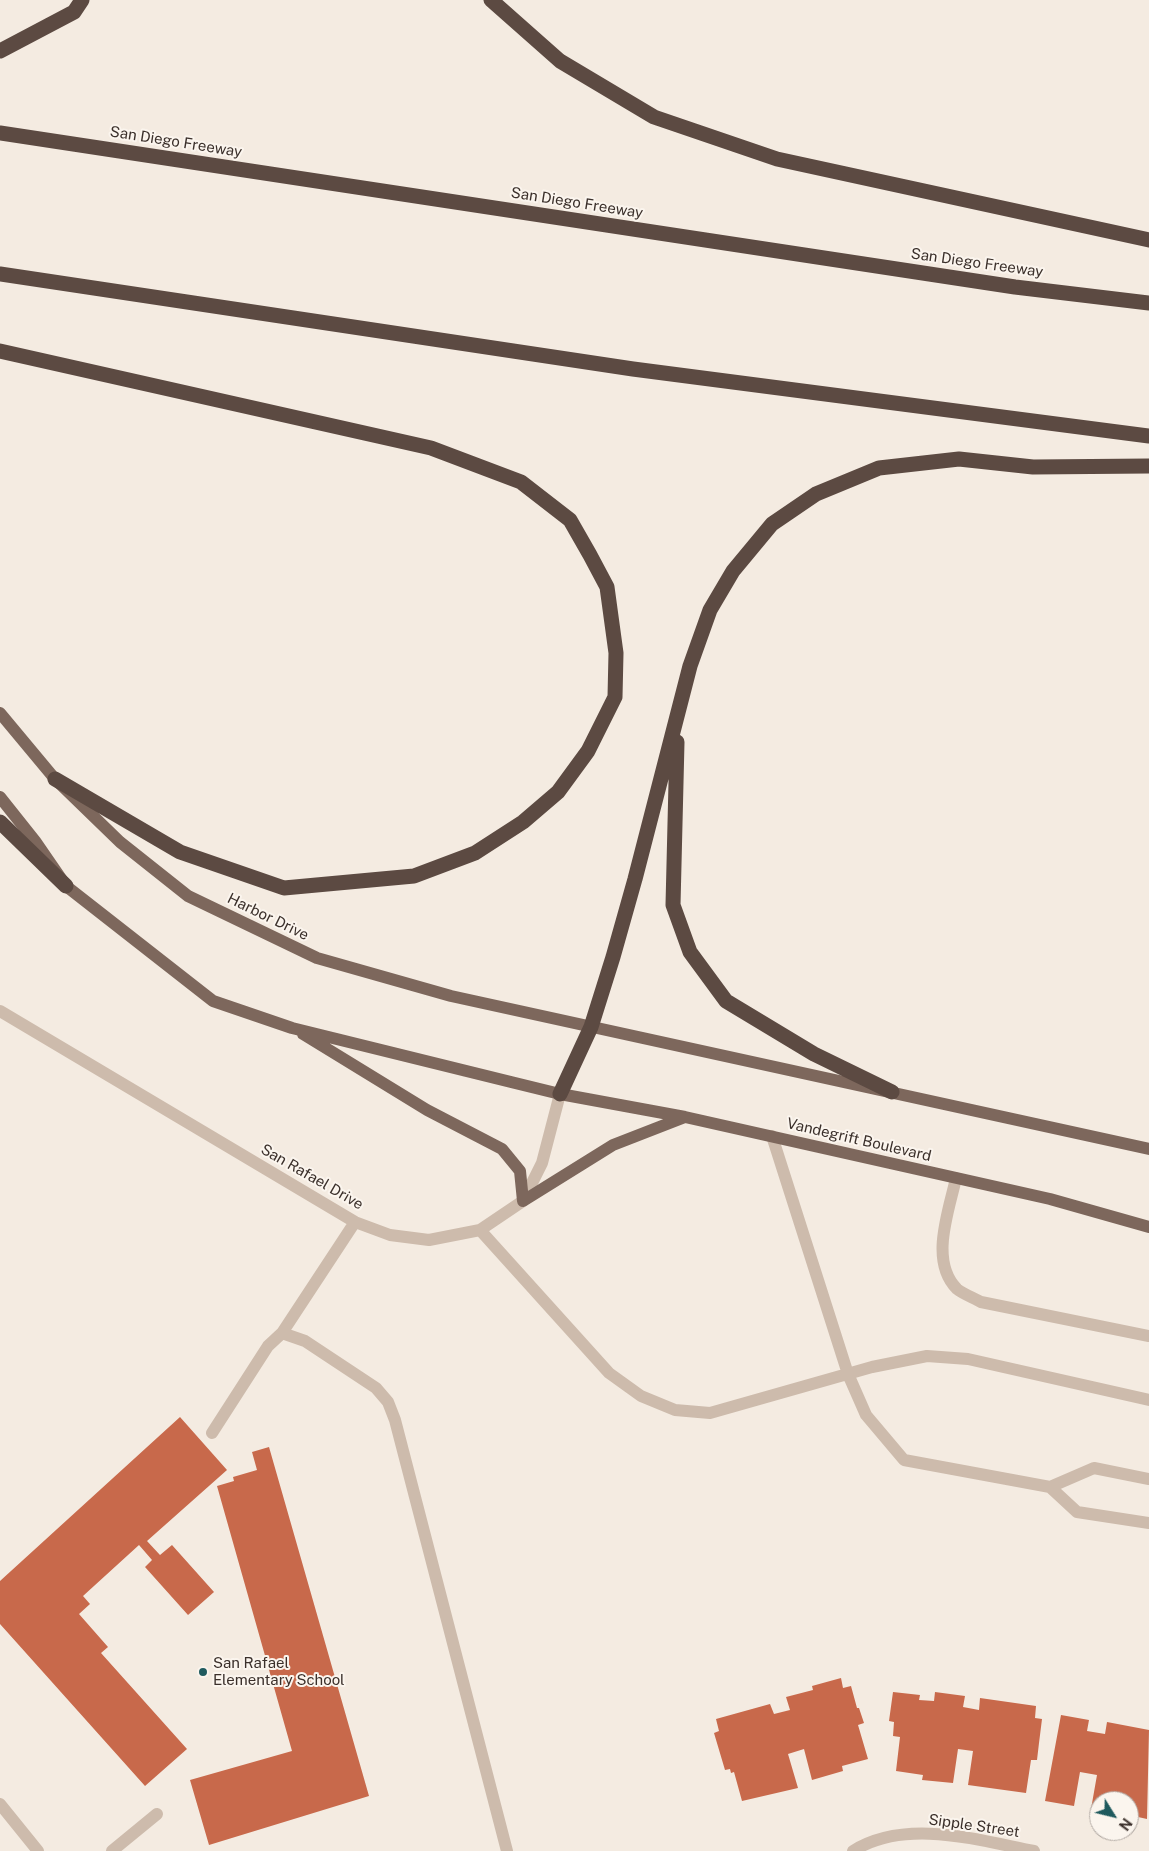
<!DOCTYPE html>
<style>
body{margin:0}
#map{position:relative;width:1149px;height:1851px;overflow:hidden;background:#f4ebe1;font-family:"Public Sans",sans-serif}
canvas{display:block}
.north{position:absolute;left:1089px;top:1791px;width:50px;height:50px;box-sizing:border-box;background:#fbf5ee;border:1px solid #aea6a0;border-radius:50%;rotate:126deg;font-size:14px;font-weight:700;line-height:20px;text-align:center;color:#3b302b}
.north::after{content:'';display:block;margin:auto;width:18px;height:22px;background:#1f5a5e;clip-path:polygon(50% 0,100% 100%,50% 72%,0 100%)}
</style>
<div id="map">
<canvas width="1149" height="1851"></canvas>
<div class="north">N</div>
</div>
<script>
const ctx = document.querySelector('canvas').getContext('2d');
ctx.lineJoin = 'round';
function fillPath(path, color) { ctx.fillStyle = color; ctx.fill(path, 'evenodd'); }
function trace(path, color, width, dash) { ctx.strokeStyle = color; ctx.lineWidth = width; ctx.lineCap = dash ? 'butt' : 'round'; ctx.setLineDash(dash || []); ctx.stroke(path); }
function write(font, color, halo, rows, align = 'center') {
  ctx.font = font + ' "Public Sans",sans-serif'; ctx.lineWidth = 4; ctx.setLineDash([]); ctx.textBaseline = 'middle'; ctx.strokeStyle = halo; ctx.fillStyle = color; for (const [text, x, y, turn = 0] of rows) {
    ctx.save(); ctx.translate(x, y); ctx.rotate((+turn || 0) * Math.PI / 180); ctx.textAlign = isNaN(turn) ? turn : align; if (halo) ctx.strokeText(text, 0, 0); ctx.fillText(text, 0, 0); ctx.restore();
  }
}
const building = new Path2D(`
 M180,1417L227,1470L147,1541L160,1555L172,1545L214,1592L188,1615L145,1567L152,1560L139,1545L83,1596L90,1604L79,1614L108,1647L101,1653L187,1749L145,1786L0,1624V1581Z
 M269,1447L369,1796L209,1845L190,1780L292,1751L217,1486L234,1481L233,1477L257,1470L252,1452Z
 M841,1678L843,1688L851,1686L857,1708H859L864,1723L858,1725L868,1759L842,1766L843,1771L812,1780L804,1749L788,1754L798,1788L742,1801L734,1772L731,1773L730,1769L725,1770L714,1733L719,1731L716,1719L770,1704L774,1714L790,1710L786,1697L813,1690L812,1686Z
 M893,1692L920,1695L919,1700L934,1701L935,1692L965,1696L963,1707L979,1710L980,1698L1036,1706L1035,1718L1042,1719L1039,1743L1037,1760H1031L1026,1793L968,1785L973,1751L958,1749L953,1783L922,1780L923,1775L896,1771L900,1737L893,1736L894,1722L889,1721Z
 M1061,1715L1089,1720L1087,1731L1105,1734L1107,1722L1149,1730L1147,1819L1129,1815V1801H1099V1810L1091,1809L1097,1775L1080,1772L1074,1806L1045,1801Z`);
const minor = new Path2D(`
 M0,1011L355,1222L390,1235L429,1240L480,1230L523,1201L542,1163L560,1094
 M772,1136L848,1374L866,1415L904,1460L1050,1487L1077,1512L1149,1523
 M956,1178C949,1211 929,1261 957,1289C963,1294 974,1298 981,1302L1149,1336
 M480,1230L609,1373L641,1396L675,1410L710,1413L872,1367L927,1356L968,1359L1149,1400
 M282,1333L355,1222
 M212,1433L268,1346L282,1333L305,1341L376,1388L388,1402L395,1420L507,1851
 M1050,1487L1094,1468L1149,1479
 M0,1804L38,1851
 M112,1851L157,1814
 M853,1851C906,1818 977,1840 1034,1851`);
const major = new Path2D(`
 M0,713L55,779L120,842L188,896L317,958L451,996L1149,1149
 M0,797L35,841L66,886L213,1001L292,1028L511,1082L560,1094L685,1117L1050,1199L1149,1227
 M303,1034L427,1110L502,1149L520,1171L523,1201L613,1145L685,1117`);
const highway = new Path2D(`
 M491,0L560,61L654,117L777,159L1149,240
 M0,51L74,12L82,0
 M0,133L1015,287L1149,303
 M0,274L633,369L1149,436
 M0,351L431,448L521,482L570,520L590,555L607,587L616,653L615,697L588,751L558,792L523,822L475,853L414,876L284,888L180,852L55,779
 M677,742L673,905L690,952L726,1001L814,1054L892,1092
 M0,822L66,886
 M560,1094L591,1027L613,957L635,879L690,666L710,610L733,571L772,524L816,494L879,468L959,459L1033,467L1149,466`);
const markers = [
 [203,1672,5,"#1f5a5e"]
];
const streetNames = [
 ["San Diego Freeway",176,142,9],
 ["San Diego Freeway",577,203,9],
 ["San Diego Freeway",977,263,8],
 ["Harbor Drive",268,917,26],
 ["Vandegrift Boulevard",859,1140,13],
 ["San Rafael Drive",312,1177,30],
 ["Sipple Street",974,1826,8]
];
const poiNames = [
 ["San Rafael",213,1663],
 ["Elementary School",213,1680]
];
fillPath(building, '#c8694b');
trace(minor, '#cdbbac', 12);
trace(major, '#7d675c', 12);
trace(highway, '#5c4a42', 15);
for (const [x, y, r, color] of markers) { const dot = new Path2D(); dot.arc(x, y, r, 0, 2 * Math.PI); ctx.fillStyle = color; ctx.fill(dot); trace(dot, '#fbf5ee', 2); }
write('15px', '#3b302b', '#fbf5ee', streetNames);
write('15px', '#3b302b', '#fbf5ee', poiNames, 'left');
</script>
